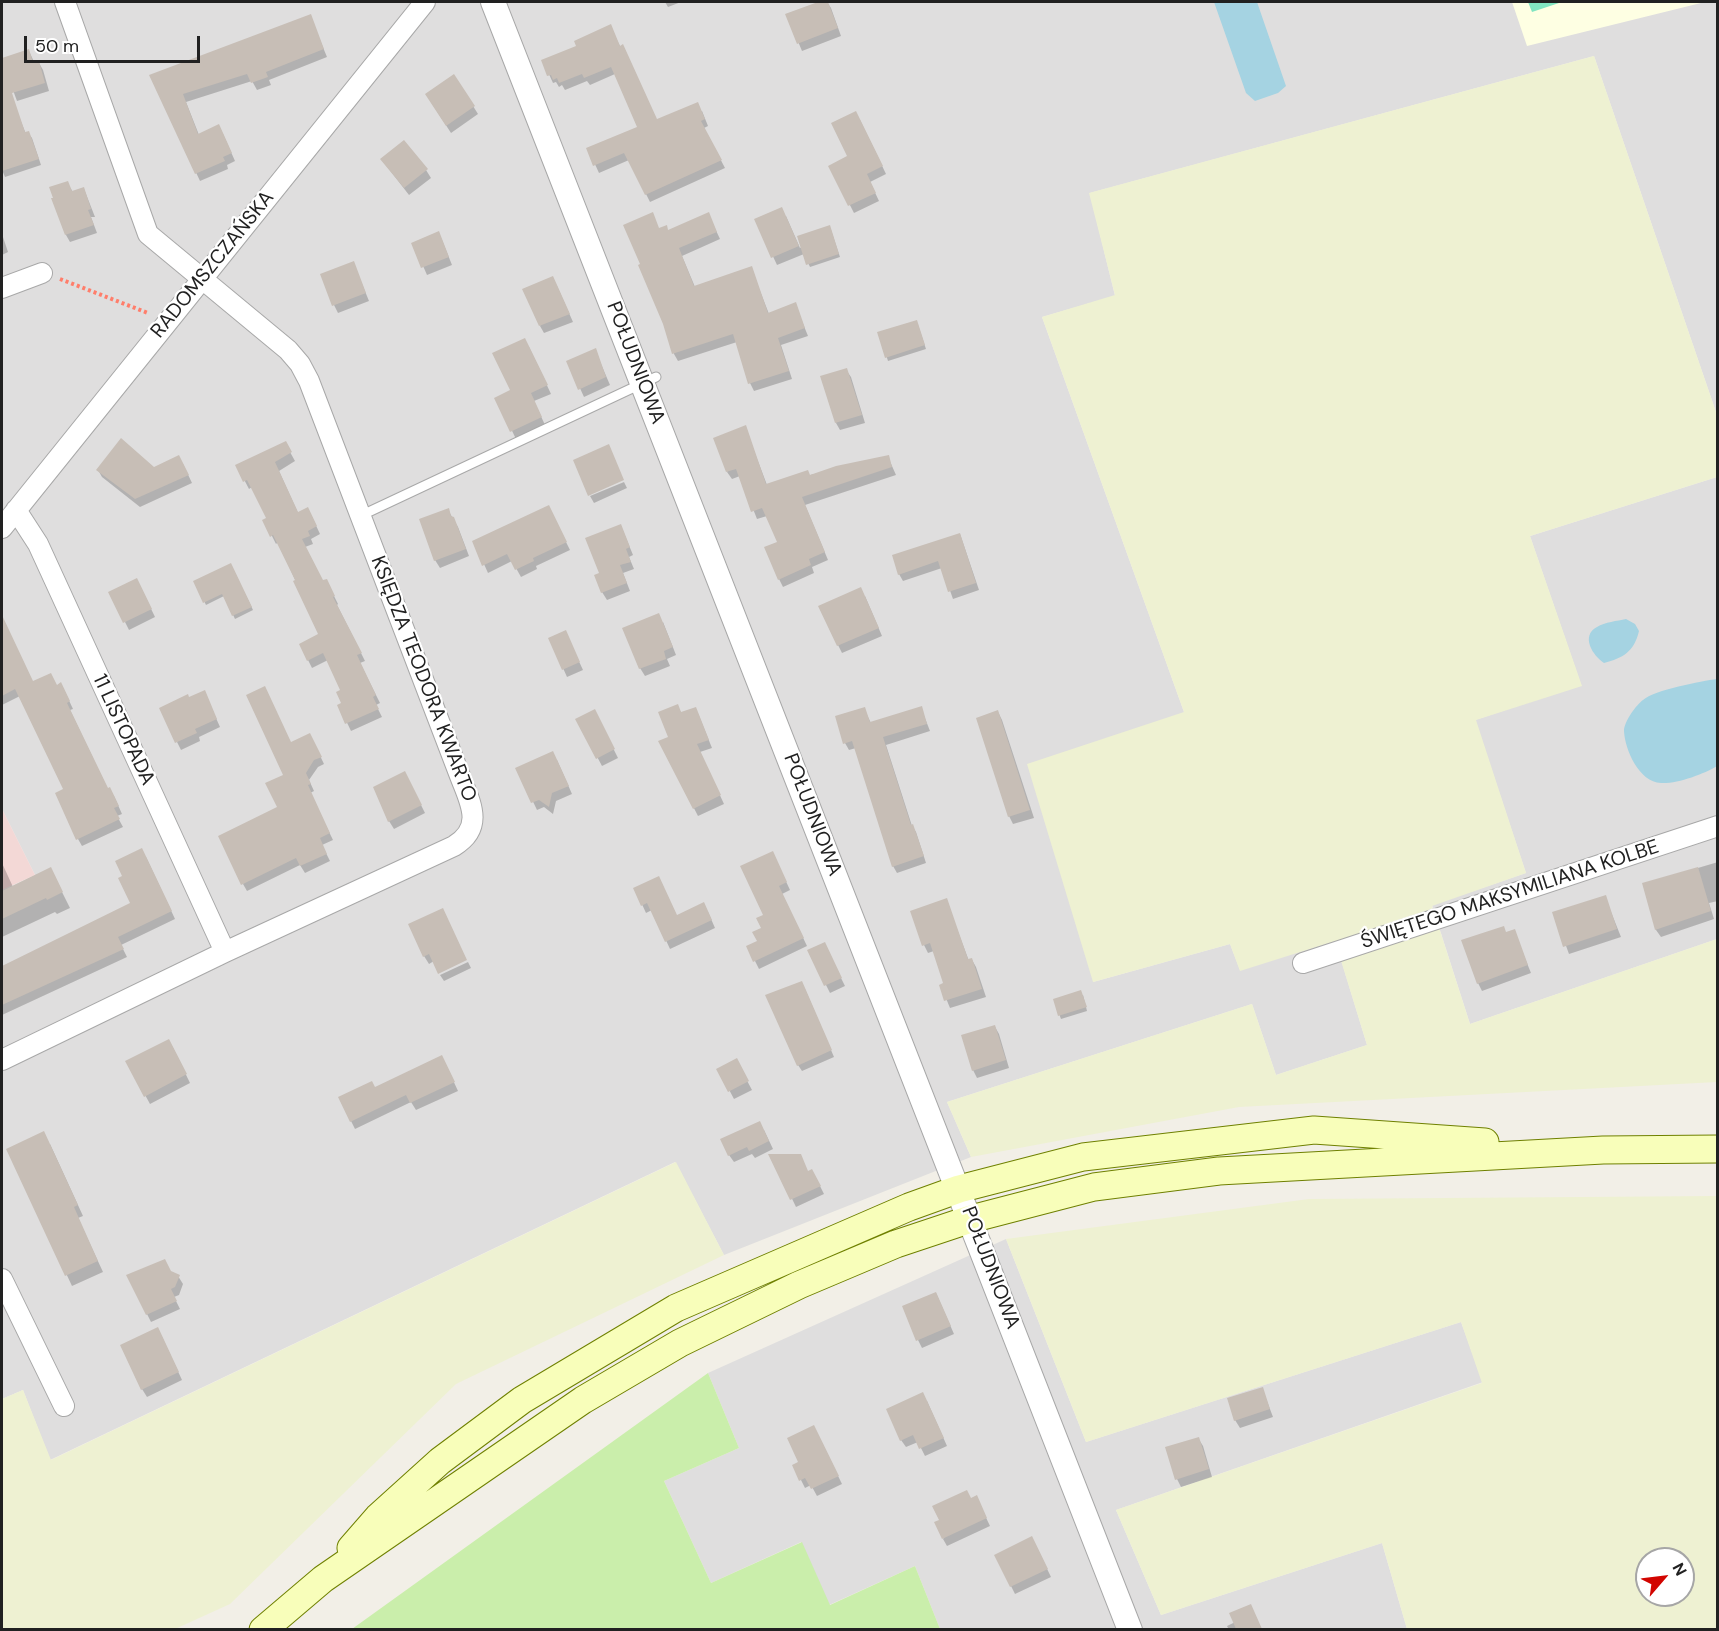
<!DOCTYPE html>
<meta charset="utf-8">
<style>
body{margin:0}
#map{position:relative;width:1719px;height:1631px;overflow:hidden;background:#f2efe7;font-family:"DM Sans",sans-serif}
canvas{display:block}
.frame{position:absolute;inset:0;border:3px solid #212121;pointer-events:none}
.north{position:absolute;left:1635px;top:1547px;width:60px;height:60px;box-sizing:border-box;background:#fff;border:2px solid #a6a6a6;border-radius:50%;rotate:62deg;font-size:16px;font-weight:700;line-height:24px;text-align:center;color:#212121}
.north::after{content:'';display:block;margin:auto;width:21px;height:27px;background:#d20500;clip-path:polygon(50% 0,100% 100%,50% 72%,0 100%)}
.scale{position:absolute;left:24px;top:36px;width:176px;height:27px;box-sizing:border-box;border:3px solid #212121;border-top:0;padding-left:8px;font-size:18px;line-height:21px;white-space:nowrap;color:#212121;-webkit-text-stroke:4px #fff;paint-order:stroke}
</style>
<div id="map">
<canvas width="1719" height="1631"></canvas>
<div class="frame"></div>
<div class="north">N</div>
<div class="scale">50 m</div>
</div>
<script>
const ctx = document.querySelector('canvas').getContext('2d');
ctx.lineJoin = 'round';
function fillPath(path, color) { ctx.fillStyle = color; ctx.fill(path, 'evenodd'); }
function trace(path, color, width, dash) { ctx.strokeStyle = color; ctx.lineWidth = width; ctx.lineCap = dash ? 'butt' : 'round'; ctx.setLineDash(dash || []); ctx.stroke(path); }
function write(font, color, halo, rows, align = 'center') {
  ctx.font = font + ' "DM Sans",sans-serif'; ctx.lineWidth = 4.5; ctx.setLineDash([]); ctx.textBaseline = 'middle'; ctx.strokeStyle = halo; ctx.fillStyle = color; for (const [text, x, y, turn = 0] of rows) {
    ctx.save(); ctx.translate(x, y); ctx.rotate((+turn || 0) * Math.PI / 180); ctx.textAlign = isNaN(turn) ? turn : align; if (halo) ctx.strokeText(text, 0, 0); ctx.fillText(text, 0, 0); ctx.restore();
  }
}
const residential = new Path2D(`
 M2,2H1717V415L1594,56L1090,193L1115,296L1042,317L1184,712L1093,982L1230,944L1240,970L1335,940L1367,1045L1276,1075L1252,1004L947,1102L971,1157L724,1255L675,1162L50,1460L23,1390L2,1399V890L35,875L2,809Z
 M1717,477V939L1470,1024L1432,905L1526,873L1475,720L1581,685L1530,536Z
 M1006,1239L1086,1442L1461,1322L1483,1382L1116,1510L1161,1615L1382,1543L1407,1629H940L915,1566L829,1605L801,1542L711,1583L664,1481L739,1448L708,1373Z`);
const commercial = new Path2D(`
 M2,809L35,875L2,890Z`);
const education = new Path2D(`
 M1512,2H1705L1527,46Z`);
const farmland = new Path2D(`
 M1594,56L1717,415V477L1530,536L1582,686L1476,720L1526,873L1432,906L1470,1024L1717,939V1082L1239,1107L971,1157L947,1102L1252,1004L1276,1075L1367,1045L1335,941L1240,971L1230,944L1093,982L1027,764L1184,712L1042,317L1115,295L1089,193Z
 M676,1162L724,1255L456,1384L230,1604L175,1629H2V1399L23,1390L51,1460Z
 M1717,1196V1629H1407L1382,1543L1161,1615L1116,1510L1482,1383L1461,1322L1086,1442L1006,1239L1309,1199ZM1647,1559H1683V1595H1647Z`);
const grass = new Path2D(`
 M708,1373L739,1448L664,1481L711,1583L802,1542L830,1605L915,1566L940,1629H352Z`);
const pitch = new Path2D(`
 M1528,2H1562L1532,12Z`);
const water = new Path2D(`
 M1214,2H1257L1286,86L1278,93L1255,101L1246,93Z
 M1626,619L1635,624L1639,631C1634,652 1623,658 1604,663C1593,656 1580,636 1597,627C1605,622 1617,621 1626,619Z
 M1717,679V766C1704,774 1677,784 1661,783C1639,782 1625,750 1624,731C1624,722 1636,705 1643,700C1654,690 1702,681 1717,679Z`);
const shadow = new Path2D(`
 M665,2H681L668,7Z
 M822,2H827L831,8L841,36L802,51L787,15Z
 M310,16L327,57L269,80L271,85L257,90L252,81L186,102L199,135L223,134L235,161L227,165L228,169L200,181L151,76Z
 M610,26L657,121L702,111L708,126L704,128L725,168L650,202L629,160L599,173L588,149L639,128L615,74L590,85L587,81L565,90L562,85L559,87L556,82L553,83L543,61L578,47Z
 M29,51L35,64L39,63L43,70L49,91L17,101L7,74Z
 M431,102L473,106L478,114L451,133Z
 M15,107L26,134L28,133L32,138L41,165L5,177L2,170V112Z
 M860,120L886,174L870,182L879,201L854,213L830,166L849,157Z
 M382,160L426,170L431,178L409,195Z
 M67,183L73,192L84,189L95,217H91L97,233L70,242L66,235Z
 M786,216L800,248L831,230L840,257L810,267L804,254L777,265L756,220Z
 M712,222L720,239L682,256L695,287L751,268L769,314L795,304L808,336L781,345L792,379L754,391L750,383L737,342L678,361L674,354L664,324L659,229L669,231Z
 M2,234L8,252L2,255Z
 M442,240L452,265L427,275L413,243Z
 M353,262L369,301L338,313L334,305Z
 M557,286L573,322L544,333L540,326Z
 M918,325L926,349L888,361L879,333Z
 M529,347L551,394L534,401L545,425L516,439L496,398L512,391Z
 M595,350L610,385L584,397L568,362Z
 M846,370L851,377L865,423L840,430L836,423Z
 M745,427L767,485L888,457L896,475L805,505L828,560L812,567L814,573L783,587L779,579V543L767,516L757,519L740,476L732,479L727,472Z
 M285,443L295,461L279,471L298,513L312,517L320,534L311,539L313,544L305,547L323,582L330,588L338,604L337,605L365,661L360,663L380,703L376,705L382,717L351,731L339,706L343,704L342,691L328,660L312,668L308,660L320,635L278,542L276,544L264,520L268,519L252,487L249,489L237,466Z
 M183,464L192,483L140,507L102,477L98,470L154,469Z
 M624,482L627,488L594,503L590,496Z
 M448,510L458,527L469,556L440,568L435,560Z
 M552,514L570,550L536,566L537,569L521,577L512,561L488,573L474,542Z
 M621,526L633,555L629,557L634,569L623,573L630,591L607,600L602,592L600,574Z
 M960,534L979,590L953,599L942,568L903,581L899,574Z
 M231,565L253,610L235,619L224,596L206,605L195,582Z
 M141,588L155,617L129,630L125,622Z
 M865,596L882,636L842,653L838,645Z
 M663,622L676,655L667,659L670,666L645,676L640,668Z
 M6,627L33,683L57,686L65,692L73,709L70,710L108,790L114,796L122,814L117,816L123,827L82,846L78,839L65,790L20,696L2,705V629Z
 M550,639L569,640L583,670L567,677Z
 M208,700L220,727L199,737L200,741L181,750L177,742Z
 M677,706L682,714L699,716L712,748L700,752L724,804L698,816L660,742L670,738Z
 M921,708L930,731L886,745L912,826L916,832L926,863L897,873L893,866L856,748L849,750L845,743L864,709L871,723Z
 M998,712L1002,720L1034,818L1013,824L1009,816Z
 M598,718L618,758L602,766L577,719Z
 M313,741L324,764L318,767L309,780L314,791L310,793L333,840L322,845L330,861L305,873L300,865L247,891L243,884L279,808L291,743Z
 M557,760L572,794L556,801L553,814L544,807L537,810L517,768Z
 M409,781L425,813L394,829L389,821Z
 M146,857L175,919L121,945L127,957L2,1015V967L132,904Z
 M776,860L790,890L782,894L807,946L759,969L748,947L759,942Z
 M1718,862V901L1709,903L1714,919L1661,937L1656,930L1644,884Z
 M2,863L13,887L58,884L70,908L57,914L55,912L2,937Z
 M635,889L677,917L708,912L715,928L670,949L652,910L646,913Z
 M1605,897L1621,937L1569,954L1554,913Z
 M946,900L969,961L972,960L976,967L986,997L950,1008L941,986L945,984L934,951L928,953L924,945Z
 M447,917L434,961L429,964L424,956Z
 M1514,931L1531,973L1482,991L1478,983L1506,934Z
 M809,951L828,952L845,986L830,993Z
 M468,962L471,968L444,981L440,975Z
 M805,989L834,1057L802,1071L798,1065Z
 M1083,995L1087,1011L1061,1019L1054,1000Z
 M995,1027L999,1034L1009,1068L977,1078L973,1070Z
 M173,1048L190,1083L150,1104L127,1062Z
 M736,1060L752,1090L734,1099L718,1069Z
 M446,1065L458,1091L416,1110L411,1102L355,1129L351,1121L375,1089Z
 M764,1130L773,1149L755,1158L752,1154L734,1162L729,1155Z
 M50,1144L83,1216L78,1218L103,1272L72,1286L8,1150Z
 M771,1155L808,1172L816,1178L824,1194L796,1207Z
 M171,1273L178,1276L183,1284L179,1295L174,1297L180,1309L151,1322L128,1276Z
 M936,1293L954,1334L922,1348L918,1340Z
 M162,1337L182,1380L147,1397L142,1389Z
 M1262,1388L1273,1417L1240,1428L1235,1420Z
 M927,1401L947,1446L925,1456L918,1442L906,1447L901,1440Z
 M818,1435L842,1484L817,1496L811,1485L805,1488L794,1466L800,1462Z
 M1198,1438L1203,1446L1212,1477L1181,1487L1177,1479Z
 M971,1499L980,1505L990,1526L947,1546L943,1539Z
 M1036,1546L1051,1577L1015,1594L1011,1586Z
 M1254,1613L1262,1630H1229L1227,1626Z`);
const building = new Path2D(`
 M818,2H828L838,28L797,44L785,14Z
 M311,14L324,49L266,72L268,77L251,83L247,74L183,94L198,134L219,124L232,153L223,157L225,161L195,174L149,75Z
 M611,24L620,46L623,44L657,119L698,102L705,119L701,121L722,160L645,195L624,153L593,166L586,148L637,127L611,67L584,78L582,74L559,83L557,78L553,80L551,75L547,76L541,60L576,46L574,41Z
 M29,49L33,63L39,61L45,83L12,93L25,132L29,131L39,159L2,171V58Z
 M454,74L475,106L446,126L425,94Z
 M856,111L883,166L867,174L876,193L848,206L828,166L847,156L831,123Z
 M404,140L428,169L404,188L380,159Z
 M68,181L72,191L84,187L91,209L88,210L94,225L65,235L51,198H53L49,187Z
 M782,207L799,246L771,258L754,219Z
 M653,212L659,228L667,225L668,230L709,212L717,232L679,248L694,286L752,266L768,313L796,302L805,328L778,338L789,371L748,384L733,334L672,354L663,324L638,265L640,264L623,225Z
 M830,225L839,254L806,265L797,236Z
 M439,231L449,257L421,268L411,243Z
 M354,261L366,293L332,306L320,274Z
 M553,276L570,314L539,326L522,289Z
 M917,320L925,345L885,358L877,332Z
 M525,338L548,385L531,393L542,417L510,432L494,398L510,390L492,353Z
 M596,348L606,377L578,390L566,361Z
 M847,368L862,415L835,423L820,376Z
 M746,425L766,484L808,470L810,475L836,466L889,455L892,467L802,497L825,552L809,559L811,565L778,580L764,547L777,542L762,508L751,512L736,469L726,472L713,438Z
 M121,438L154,467L179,455L189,475L135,499L96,470Z
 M286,441L292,452L275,462L298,512L308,507L317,526L308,531L310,536L302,539L323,580L327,579L335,596L333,597L362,653L357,655L376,695L373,697L379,709L345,724L337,705L341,703L336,692L340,690L323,653L307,661L299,644L318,634L293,581L295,580L273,535L270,537L262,520L266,518L247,480L243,482L235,465Z
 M609,444L624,480L588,496L573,460Z
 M549,505L567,542L533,558L534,561L515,570L507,554L482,566L472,541Z
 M449,508L451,516L454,517L466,549L434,561L419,519Z
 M621,524L630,547L626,549L631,562L620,565L627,583L601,593L594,575L599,573L585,538Z
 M960,533L976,583L948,592L938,561L898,575L892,555Z
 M231,563L252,607L232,616L222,594L203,603L193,581Z
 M137,578L152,609L123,623L108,592Z
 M861,587L879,628L837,646L818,606Z
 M659,613L673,647L664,651L666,659L639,669L622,628Z
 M2,615L33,681L51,673L57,685L61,682L70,701L67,703L108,788L110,787L119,806L114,808L120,819L76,840L55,793L63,789L15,689L2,696Z
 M566,630L580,662L562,670L548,638Z
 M265,686L291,742L310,733L322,757L314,760L306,773L311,784L308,785L330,833L320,838L327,854L300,866L296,858L241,885L218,836L277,807L265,783L283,775L246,695Z
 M205,690L217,719L195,729L197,733L175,743L159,708L188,694L189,697Z
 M678,704L681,712L696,707L709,740L697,744L721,795L693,809L658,741L668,737L658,712Z
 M922,706L927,724L883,737L911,825L913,824L924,856L892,867L852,741L843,744L835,716L865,707L870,722Z
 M595,709L615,749L596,759L575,719Z
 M998,710L1030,810L1008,817L976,718Z
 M553,751L569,786L552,793L549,807L539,800L531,803L515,768Z
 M405,771L422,805L388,822L373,787Z
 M142,848L172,911L118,937L124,949L2,1005V966L130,903L118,878L122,876L115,861Z
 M773,851L787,882L779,886L804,938L753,962L746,946L757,941L752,932L761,928L756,918L763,915L740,866Z
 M51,867L63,892L47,900L46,898L2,919V891Z
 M1698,867L1711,911L1655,930L1642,883Z
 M659,876L677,915L704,902L712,920L665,942L647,903L641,906L633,888Z
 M1606,895L1617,929L1563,947L1552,912Z
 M947,898L968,959L972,958L982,989L944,1001L939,985L943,983L930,943L922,946L910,911Z
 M443,908L467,960L438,974L429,954L423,957L408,924Z
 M1504,926L1506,932L1515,929L1528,965L1477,984L1461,940Z
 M825,942L842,978L824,986L807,950Z
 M802,981L832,1050L797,1066L765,995Z
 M1081,990L1087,1007L1058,1016L1053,999Z
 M995,1025L1006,1060L972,1071L961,1035Z
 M169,1039L187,1074L144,1097L125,1061Z
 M442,1055L455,1082L410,1103L406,1095L350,1122L338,1097L372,1081L375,1087Z
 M737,1058L749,1081L728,1092L716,1069Z
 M760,1121L769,1141L749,1151L747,1147L728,1156L720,1139Z
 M44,1131L78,1205L74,1207L98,1261L65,1276L6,1149Z
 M768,1154H801L808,1171L812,1169L821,1186L790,1200Z
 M165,1259L171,1271L180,1275L175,1287L171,1289L177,1301L146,1315L126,1275Z
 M936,1292L951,1326L916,1341L902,1306Z
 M158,1327L179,1372L141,1390L120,1345Z
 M1263,1387L1270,1409L1234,1421L1227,1398Z
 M923,1392L944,1438L919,1449L913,1435L900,1441L886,1409Z
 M814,1425L839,1476L811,1489L805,1478L799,1481L792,1465L798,1462L787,1438Z
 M1199,1437L1209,1469L1175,1480L1165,1447Z
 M967,1490L971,1498L977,1495L987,1518L942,1539L934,1522L939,1520L932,1506Z
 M1032,1536L1048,1569L1010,1587L994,1555Z
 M1251,1604L1262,1629H1236L1229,1613Z`);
const path = new Path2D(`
 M60,279L148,313`);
const service = new Path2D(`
 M360,516L656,377`);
const minor = new Path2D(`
 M2,288L42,273
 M16,510L38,544L225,952
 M2,528L425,2
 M1303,963L1718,826
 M2,1060L225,952L454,846C485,827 470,802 460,776L309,381L300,364L288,350L148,234L65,2
 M2,1279L64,1406`);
const tertiary = new Path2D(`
 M493,2L1130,1630`);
const secondary = new Path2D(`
 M351,1548L378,1517L440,1461L522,1400L676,1308L909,1207L959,1189L1083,1157L1314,1130L1485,1142
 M263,1630L323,1579L583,1400L680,1343L799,1285L896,1244L971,1219L1094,1187L1219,1171L1603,1150L1718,1149`);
const streetNames = [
 ["RADOMSZCZAŃSKA",213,265,-51],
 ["POŁUDNIOWA",635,363,69],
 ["KSIĘDZA TEODORA KWARTO",423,679,69],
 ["11 LISTOPADA",123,730,65],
 ["POŁUDNIOWA",812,815,69],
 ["ŚWIĘTEGO MAKSYMILIANA KOLBE",1510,895,-18],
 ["POŁUDNIOWA",990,1268,69]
];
fillPath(residential, '#dfdede');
fillPath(commercial, '#f3d8d6');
fillPath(education, '#feffe3');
fillPath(farmland, '#eef1d2');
fillPath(grass, '#caeeab');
fillPath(pitch, '#81e5c1');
fillPath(water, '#a5d3e2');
fillPath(shadow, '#0003');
fillPath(building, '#c7beb6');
trace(service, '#a8a8a8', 11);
trace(minor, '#a8a8a8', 22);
trace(tertiary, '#a8a8a8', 26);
trace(secondary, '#6f8000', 29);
trace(path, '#ff7e6b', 4, [3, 3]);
trace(service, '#fff', 9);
trace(minor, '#fff', 20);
trace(tertiary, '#fff', 24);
trace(secondary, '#f8feba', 27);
write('20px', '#212121', '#fff', streetNames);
</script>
